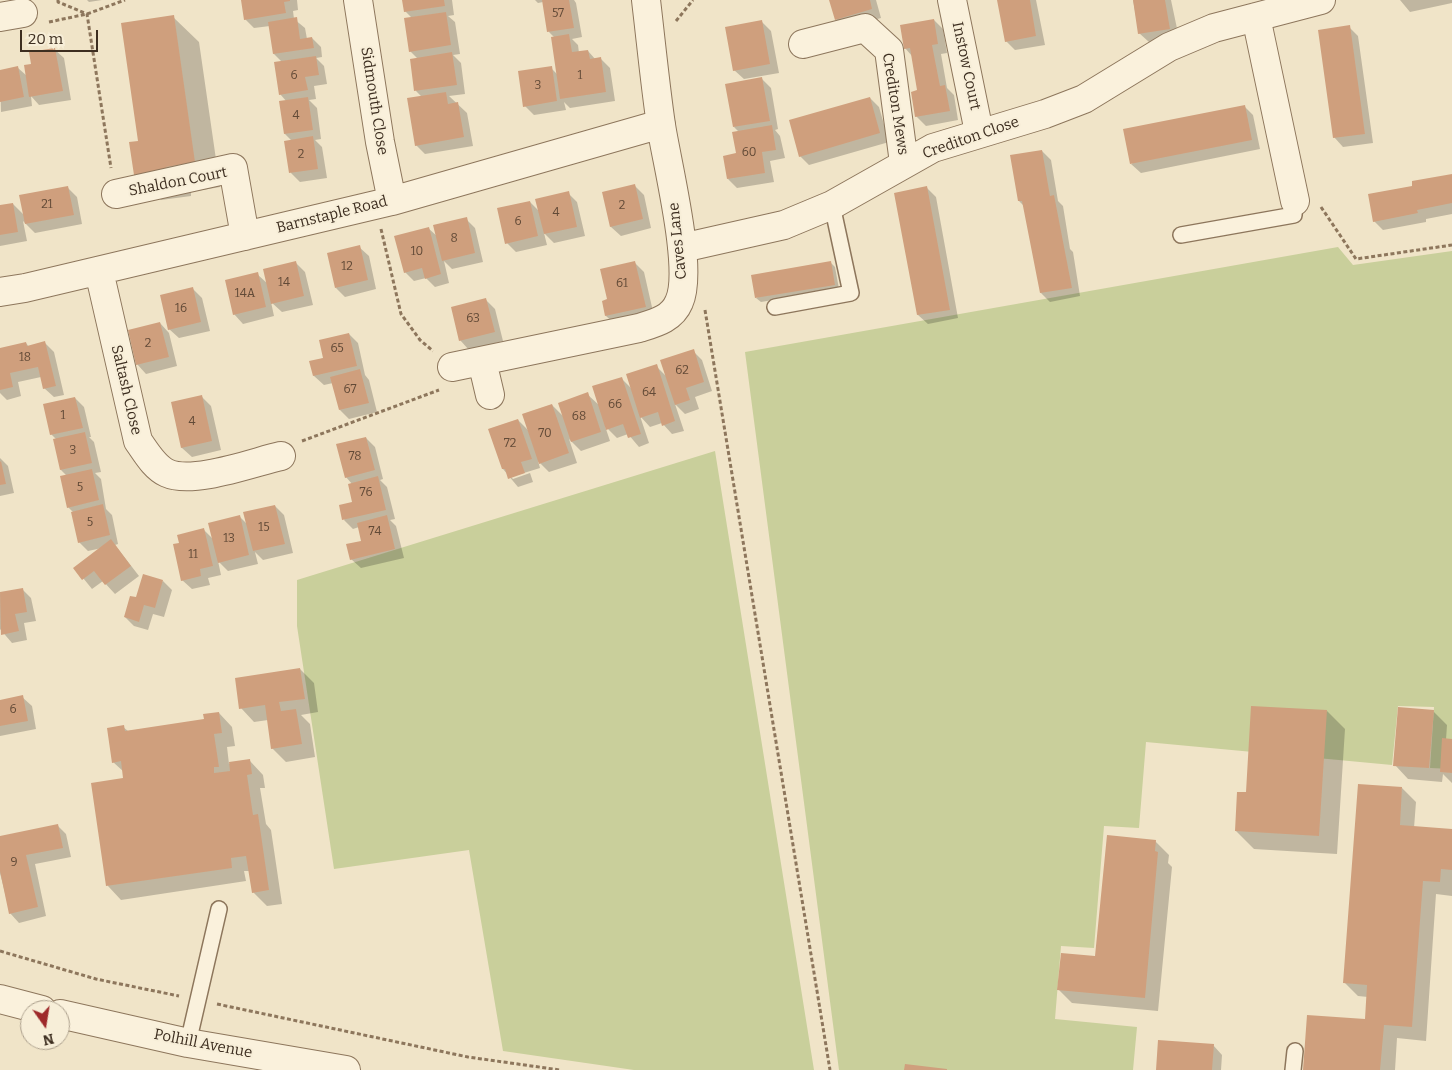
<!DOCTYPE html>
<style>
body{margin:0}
#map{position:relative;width:1452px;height:1070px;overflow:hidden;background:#f0e4c8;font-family:Bitter,serif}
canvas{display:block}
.north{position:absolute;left:20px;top:1000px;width:50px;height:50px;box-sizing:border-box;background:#f7eed8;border:1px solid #ada18e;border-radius:50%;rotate:167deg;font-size:14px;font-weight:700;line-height:20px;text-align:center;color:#3d2e20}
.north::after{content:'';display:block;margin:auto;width:18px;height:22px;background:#9e2a2b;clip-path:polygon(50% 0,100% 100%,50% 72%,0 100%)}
.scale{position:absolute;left:20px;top:30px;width:78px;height:22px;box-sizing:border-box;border:2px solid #3d2e20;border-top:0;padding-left:6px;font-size:15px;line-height:18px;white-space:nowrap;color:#3d2e20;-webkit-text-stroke:4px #f7eed8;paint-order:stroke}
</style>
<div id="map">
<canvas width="1452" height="1070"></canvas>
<div class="north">N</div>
<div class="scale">20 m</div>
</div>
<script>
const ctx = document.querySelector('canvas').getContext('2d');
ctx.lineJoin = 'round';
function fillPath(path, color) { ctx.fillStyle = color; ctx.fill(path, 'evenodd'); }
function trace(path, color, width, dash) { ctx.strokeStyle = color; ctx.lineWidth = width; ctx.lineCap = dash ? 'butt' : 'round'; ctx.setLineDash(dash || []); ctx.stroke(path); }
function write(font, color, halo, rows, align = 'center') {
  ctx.font = font + ' Bitter,serif'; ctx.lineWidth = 4; ctx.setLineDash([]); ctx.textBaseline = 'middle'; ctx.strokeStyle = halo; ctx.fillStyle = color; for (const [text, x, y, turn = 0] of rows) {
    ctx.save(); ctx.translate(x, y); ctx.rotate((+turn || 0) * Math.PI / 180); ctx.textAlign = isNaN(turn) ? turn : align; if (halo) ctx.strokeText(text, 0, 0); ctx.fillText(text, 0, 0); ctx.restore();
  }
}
const green = new Path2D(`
 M1338,247L1353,265L1452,251V769L1430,768L1434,707L1398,706L1392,765L1146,742L1139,828L1104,826L1094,948L1061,946L1055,1019L1137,1027L1133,1070H839L745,352Z
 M715,451L814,1070H634L503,1051L469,850L334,869L297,626V580Z`);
const shadow = new Path2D(`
 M87,0H102L89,2Z
 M242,0H297L298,10L293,11L294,19L305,28L307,39L312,38L321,47L322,57L316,58L324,66L327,84L314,86L316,99L309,100L317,108L321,139L315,140L322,147L327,178L300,182L291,173L286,142L292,141L285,134L287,102L280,94L282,62L274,54L270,26L254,28L245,19Z
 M413,0H452L454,15L448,16L455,22L460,54L453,55L461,63L465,94L449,96L467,113L473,146L425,154L416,145L422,97L416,91L418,59L410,51L412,18L405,11Z
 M535,0H574L576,3L582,37L572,39L578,45L579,53L588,51L596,60L601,59L610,68L615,101L570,108L564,102L566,110L534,115L525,106L551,68L557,74L554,37L549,32L543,2L538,3Z
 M831,0H876L881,18L845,28L836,19Z
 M999,0H1036L1045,45L1015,50L1006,41Z
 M1133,0H1171L1179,38L1149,42L1139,33Z
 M1400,0H1452V3L1410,12Z
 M173,17L199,42L220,187L191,192V196L161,200L135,175L139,142Z
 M934,20L943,29L947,53L941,54L947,88L954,95L958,120L926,126L916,116L919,91L912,56L905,48Z
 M762,22L771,31L779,73L744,79L734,70Z
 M1349,27L1358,36L1373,143L1343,147L1334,137Z
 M54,49L64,58L71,100L39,105L31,96L32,106L1,112L0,71L18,68L27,76L32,65Z
 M762,79L771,88L778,129L775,130L780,136L785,158L770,161L774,182L737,188L728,179L737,154L739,132L734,127Z
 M870,98L879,107L889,142L809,165L800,156Z
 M1244,106L1253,115L1260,149L1141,173L1131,164Z
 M1042,151L1051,160L1058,201L1063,206L1070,249L1073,252L1080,296L1050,302L1041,293L1024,206L1019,201Z
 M1452,175V214L1426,219V222L1383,230L1374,221L1414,187Z
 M635,186L644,195L651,228L621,236L611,227L603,193Z
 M68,188L77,197L82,224L35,233L23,221L27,241L0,246V207L13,204L25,216Z
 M927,188L936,197L958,318L928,324L918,315Z
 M568,193L577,202L585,236L554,243L544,233L547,245L516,252L507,243L530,202L540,212Z
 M466,219L475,228L483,262L452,269L444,261L449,283L435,287L426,278L414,281L405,272L428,228L438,237Z
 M359,247L369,256L376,289L345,297L336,288Z
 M296,263L305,272L313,305L282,312L271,302L274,316L243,324L234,314L257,274L268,284Z
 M635,263L644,272L654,316L616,325L606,316L608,300Z
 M831,263L835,267L839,289L761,302L756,298Z
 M193,289L202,298L210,331L179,338L169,329Z
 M486,300L495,309L503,341L469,350L460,340Z
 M160,323L169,333L177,366L146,374L137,364Z
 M349,334L358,343L365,375L369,380L377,412L349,419L340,410L333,383L324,385L314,376L311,362L324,358Z
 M26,343L29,347L45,343L54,352L64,395L54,397L44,388L41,377L18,382L21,396L7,400L0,393V350Z
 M693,351L702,360L712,391L695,397L699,409L685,414L675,404L684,431L672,434L662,423L650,427L640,416L649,443L639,447L628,434L617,438L605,426L610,441L581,451L569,439L577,463L549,472L538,461L540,468L511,477L513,479L530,473L533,482L518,487L503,469L518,420L529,431L552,405L564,417L587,394L600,406L621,378L632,389L656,366L666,376Z
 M202,397L211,406L221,450L192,457L182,448L172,403Z
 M75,398L84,407L91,437H89L94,442L101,472L95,473L101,479L106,509L112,515L118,544L115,545L139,576L115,594L103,581L92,589L75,568L102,548L88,551L79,542L73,512L68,507L67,476L61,470L57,440L51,434Z
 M366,438L375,447L383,479L380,480L387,487L395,519L390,520L396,526L404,558L361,568L351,559L363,541L359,527L353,529L344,520L354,503L352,484L346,477Z
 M0,458L8,466L14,493L0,496Z
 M275,506L284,515L293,553L263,560L255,552L258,564L228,571L218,561L221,575L208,578L210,585L192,589L182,580L181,544L204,530L214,540L240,517L248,525Z
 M163,581L172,590L164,617L153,614L148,630L134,626L125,617L137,598Z
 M22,589L31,598L36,621L24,623L27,640L12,643L0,629V594Z
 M300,669L314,683L318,712L301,715L310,724L315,757L286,762L272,748L268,720L254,722L241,708Z
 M22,697L32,706L36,729L0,736V701Z
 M1327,711L1345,729L1337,854L1254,849L1236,831L1247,793Z
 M1433,711L1447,725L1446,740H1452V783L1443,774L1442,782L1408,779L1395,765Z
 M219,713L232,727L235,746L227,747L229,764L250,761L263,775L265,788H260L266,824L271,830L282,904L267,906L253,892L250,871H244L246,881L121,900L108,886L125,779L124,772L113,762L123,727L128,731L206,720Z
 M1402,788L1416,802L1414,828L1452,830V896L1436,894L1426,1041L1397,1038L1395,1070H1304L1366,1021L1368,997L1358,996L1344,982Z
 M57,825L66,834L71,857L35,864L46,916L19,923L10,913L0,873V837Z
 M1155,841L1169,855L1168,863L1172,867L1158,1011L1072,1003L1058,989L1096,958Z
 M1213,1045L1222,1055L1221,1070H1157Z`);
const building = new Path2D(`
 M241,0H290V1L284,2L286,13L244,20Z
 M402,0H444L445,6L404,12Z
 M542,0H569L574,28L547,32Z
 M829,0H870L872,9L835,20Z
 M997,0H1030L1036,36L1005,42Z
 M1133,0H1165L1170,29L1138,34Z
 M446,12L451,45L409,52L404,18Z
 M174,15L195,162L166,167L167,171L134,175L129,142L138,141L121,23Z
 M297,17L300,39L312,37L314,48L273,54L268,22Z
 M934,19L938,44L932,45L940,86L945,85L950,111L915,117L911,92L917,90L910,48L904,49L900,25Z
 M762,20L770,64L733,71L725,27Z
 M1350,25L1365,134L1333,138L1318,30Z
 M569,34L572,52L588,50L590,59L601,57L606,92L560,99L551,37Z
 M55,48L63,91L29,97L24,65L31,64L29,52Z
 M452,52L457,85L414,91L410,59Z
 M316,56L319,75L305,77L308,90L279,95L274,62Z
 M18,66L24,97L0,102V70Z
 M552,66L557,101L523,107L518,71Z
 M762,77L770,121L733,127L725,84Z
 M446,92L448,104L458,102L464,137L415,146L407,98Z
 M308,97L313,130L284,134L279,101Z
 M870,97L880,133L799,157L789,120Z
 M1245,105L1252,140L1130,164L1123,129Z
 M772,125L776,150L762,152L765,173L727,179L723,156L736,153L732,132Z
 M313,136L318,169L289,173L284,141Z
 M1042,150L1050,196L1054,195L1072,288L1040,293L1022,201H1018L1010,155Z
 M1452,174V203L1417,210L1418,213L1373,222L1368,194L1412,186V181Z
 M635,184L643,219L610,227L602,192Z
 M68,186L74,215L25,224L19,195Z
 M927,186L950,310L917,315L894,193Z
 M569,191L577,227L544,234L535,199Z
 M530,201L538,236L505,244L497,208Z
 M13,203L18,232L0,235V205Z
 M467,217L475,253L442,261L433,225Z
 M429,227L441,274L425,279L422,268L404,273L394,236Z
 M360,245L368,280L335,288L327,253Z
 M296,261L304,296L271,304L263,269Z
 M635,261L646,307L605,316L602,301L607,299L600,269Z
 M831,261L835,285L755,298L751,275Z
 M258,272L266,307L233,315L225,280Z
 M193,287L201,322L168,330L160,295Z
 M486,298L495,332L459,341L451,307Z
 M160,322L169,357L136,365L128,330Z
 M349,333L357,366L313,376L309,361L323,358L319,340Z
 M45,341L56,386L43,389L38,367L10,373L13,387L0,390V348L26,342L27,346Z
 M694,349L704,382L686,388L690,400L675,405L660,360Z
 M657,364L675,421L662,426L658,412L640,418L626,374Z
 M360,369L369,403L339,410L330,377Z
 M622,377L641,434L628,438L623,424L606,430L592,386Z
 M588,392L601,432L571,442L558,403Z
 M202,395L212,441L181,448L171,402Z
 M75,397L83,428L50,435L43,404Z
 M552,404L569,453L539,464L522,414Z
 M518,419L532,459L521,462L525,473L508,479L505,469H502L488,429Z
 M85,432L92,463L60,470L53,439Z
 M366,437L375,470L345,478L336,444Z
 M1,461L6,484L0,485V462Z
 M92,469L99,500L67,508L60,476Z
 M378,476L386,510L342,520L339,505L352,502L348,484Z
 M103,504L110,535L78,543L71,512Z
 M275,505L285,544L253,551L243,512Z
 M240,515L249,555L218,563L208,523Z
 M387,515L395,549L350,560L346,544L361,541L357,523Z
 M204,528L213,566L200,569L201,576L181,581L173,544L179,543L177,535Z
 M111,539L131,566L105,585L94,571L82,580L73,568Z
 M143,574L163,580L155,608L144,605L139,622L124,617L130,596L136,597Z
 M23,588L27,612L15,614L19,631L1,635L0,592Z
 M300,668L305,699L279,702L281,711L296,709L302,744L271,749L265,705L239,709L235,678Z
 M23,695L28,721L0,726V700Z
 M1251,706L1327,710L1319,836L1235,831L1237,792H1246Z
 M1398,707L1434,710L1429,768L1393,766Z
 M219,712L222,733L214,734L219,767H214V773L230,771L229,762L250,759L252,774L247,775L253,815L258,814L269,890L252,893L246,856L231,858L232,868L106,886L91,783L123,778L121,761L112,763L107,728L124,725L125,731L204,719L203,714Z
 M1442,738L1452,739V773L1440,772Z
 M1358,784L1402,787L1400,825L1452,829V870L1441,869L1440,882L1423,881L1412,1027L1384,1025L1380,1070H1303L1307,1015L1365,1019L1367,985L1343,983Z
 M58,824L63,848L26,855L38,907L9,914L0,871V836Z
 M1107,835L1156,840L1155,851L1158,852L1145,998L1057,990L1061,953L1095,956Z
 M1158,1040L1214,1044L1212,1070H1156Z
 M905,1064L947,1069V1070H904Z`);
const path = new Path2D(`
 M58,0V2L87,14L111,168
 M676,21L693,0
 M49,22L87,14L125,0
 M1321,207L1356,259L1452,245
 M381,229L401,314L420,340L433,351
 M705,310L830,1070
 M302,441L439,390
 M0,951L96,979L179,996
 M217,1004L468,1057L560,1070`);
const service = new Path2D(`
 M1181,235L1294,215L1295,201
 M775,307L851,293L832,205
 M188,1043L219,909
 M1293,1070L1295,1051`);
const minor = new Path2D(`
 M358,0L380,142L392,201
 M952,0L979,132
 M0,17L23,13
 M1256,17L1295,201
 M803,44L865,28L889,50L904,163
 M116,194L233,168L245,236
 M682,248L784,225L832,205L933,148L1045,114L1084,99L1169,47L1214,28L1321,0
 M99,271L138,441C146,452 154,467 167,473C193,485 254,462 281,456
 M0,292L25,288L392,201L661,124
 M482,361L490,395
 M452,367L639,328C655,323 672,319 679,302C694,270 667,164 661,125C655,84 651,42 646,0`);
const tertiary = new Path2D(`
 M0,999L42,1010
 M60,1014L188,1043L346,1070`);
const numberNames = [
 ["57",558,14],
 ["6",294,76],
 ["1",580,76],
 ["3",538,86],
 ["4",296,116],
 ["60",749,153],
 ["2",301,155],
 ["21",47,205],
 ["2",622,206],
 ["4",556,213],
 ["6",518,222],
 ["8",454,239],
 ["10",417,252],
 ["12",347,267],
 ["14",284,283],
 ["61",622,284],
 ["14A",245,294],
 ["16",181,309],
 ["63",473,319],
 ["2",148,344],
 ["65",337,349],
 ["18",25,358],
 ["62",682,371],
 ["67",350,390],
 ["64",649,393],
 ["66",615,405],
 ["1",63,416],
 ["68",579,417],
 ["4",192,422],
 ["70",545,434],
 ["72",510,444],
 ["3",73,451],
 ["78",355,457],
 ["5",80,488],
 ["76",366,493],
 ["5",90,523],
 ["15",264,528],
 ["74",375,532],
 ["13",229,539],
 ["11",193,555],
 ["6",13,710],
 ["9",14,863]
];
const streetNames = [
 ["Instow Court",966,66,78],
 ["Sidmouth Close",374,101,81],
 ["Crediton Mews",895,104,81],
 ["Crediton Close",971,138,-19],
 ["Shaldon Court",178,182,-11],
 ["Barnstaple Road",332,215,-14],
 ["Caves Lane",678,241,-96],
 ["Saltash Close",126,390,77],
 ["Polhill Avenue",203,1044,11]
];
fillPath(green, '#c9cf9b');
fillPath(shadow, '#0003');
fillPath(building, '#cf9f7d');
trace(service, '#8d765c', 18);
trace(minor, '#8d765c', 30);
trace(tertiary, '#8d765c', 30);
trace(path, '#8d765c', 3, [4, 2.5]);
trace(service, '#faf1dc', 15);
trace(minor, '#faf1dc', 28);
trace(tertiary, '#faf1dc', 28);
write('12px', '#624a37', null, numberNames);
write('15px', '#3d2e20', '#f7eed8', streetNames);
</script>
